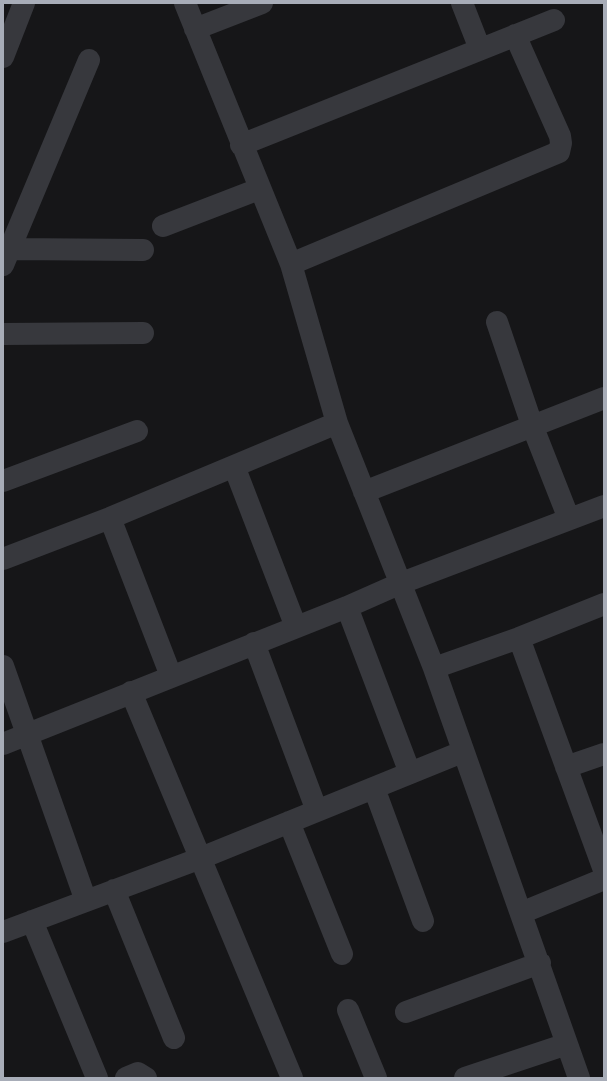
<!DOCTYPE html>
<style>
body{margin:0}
#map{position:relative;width:607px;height:1081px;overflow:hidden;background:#161618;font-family:"Sofia Sans Condensed",sans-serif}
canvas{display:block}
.frame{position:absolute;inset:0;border:4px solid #a8adb8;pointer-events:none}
</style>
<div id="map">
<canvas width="607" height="1081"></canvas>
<div class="frame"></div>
</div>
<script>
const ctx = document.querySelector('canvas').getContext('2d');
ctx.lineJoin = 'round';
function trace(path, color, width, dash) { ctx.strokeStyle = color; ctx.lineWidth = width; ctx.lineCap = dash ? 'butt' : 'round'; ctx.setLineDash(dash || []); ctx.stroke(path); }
const minor = new Path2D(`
 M185,3L291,264L337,423L434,668L579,1078
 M462,3L480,49
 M195,29L262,3
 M3,57L24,3
 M241,145L554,20
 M163,226L259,189
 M10,249L143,250
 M291,264L559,152L561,143L560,136L515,35
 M3,265L89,60
 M497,322L532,425L569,519
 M3,334L143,333
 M234,466L296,627
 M3,481L137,431
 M364,492L604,398
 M110,518L171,676
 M3,559L110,518L337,423
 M347,607L410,773
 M519,638L604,870
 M254,643L317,811
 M3,666L86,901
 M434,668L519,638L604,604
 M131,692L292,1078
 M3,744L347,607L399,584L604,506
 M566,767L604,754
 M374,788L423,921
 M289,822L342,954
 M114,890L174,1038
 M521,913L604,879
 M32,921L97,1078
 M3,932L201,858L462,752
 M348,1010L376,1078
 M406,1012L540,963
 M126,1078L138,1073L146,1078
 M465,1078L567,1044`);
trace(minor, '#37383d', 22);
</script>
